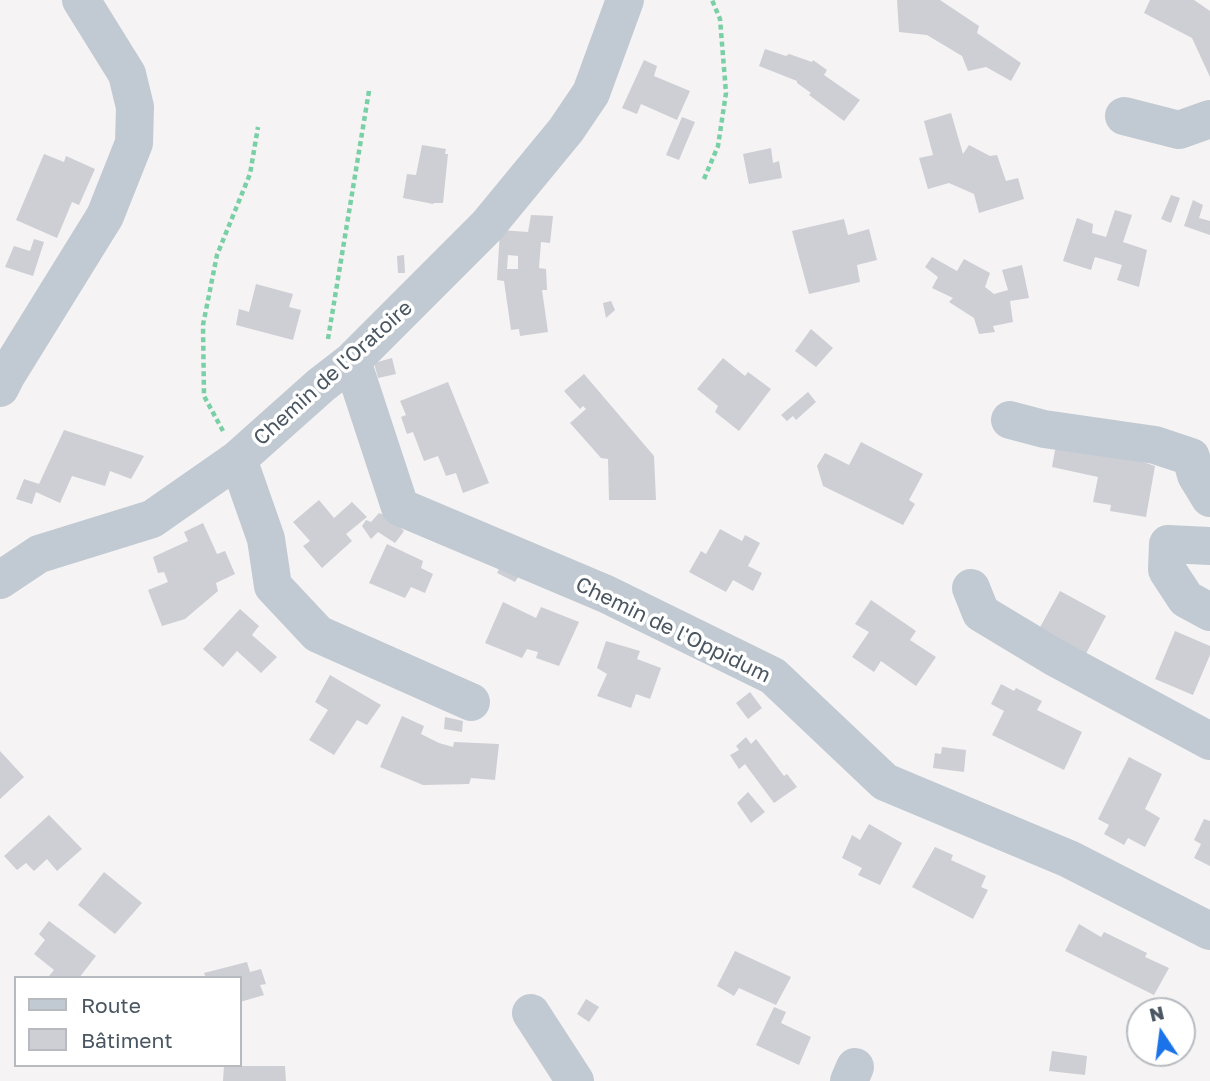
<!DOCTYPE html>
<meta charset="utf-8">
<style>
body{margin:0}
#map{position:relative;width:1210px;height:1081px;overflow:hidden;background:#f5f3f3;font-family:"Golos Text",sans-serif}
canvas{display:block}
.legend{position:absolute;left:14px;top:976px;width:228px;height:91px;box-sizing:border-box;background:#fff;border:2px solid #b7bbc0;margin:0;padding:9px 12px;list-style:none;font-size:21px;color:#4a5661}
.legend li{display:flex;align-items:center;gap:14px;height:35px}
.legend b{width:35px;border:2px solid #b7bbc0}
.north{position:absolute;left:1126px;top:997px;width:70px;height:70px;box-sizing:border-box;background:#fff;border:2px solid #b7bbc0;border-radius:50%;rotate:347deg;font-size:19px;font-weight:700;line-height:28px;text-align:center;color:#4a5661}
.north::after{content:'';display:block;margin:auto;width:24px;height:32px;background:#1a73e8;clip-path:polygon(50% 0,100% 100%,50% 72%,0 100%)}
</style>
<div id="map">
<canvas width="1210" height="1081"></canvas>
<ul class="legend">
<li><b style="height:9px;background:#c1cad2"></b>Route</li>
<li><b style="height:19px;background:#cdcfd5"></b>Bâtiment</li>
</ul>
<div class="north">N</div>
</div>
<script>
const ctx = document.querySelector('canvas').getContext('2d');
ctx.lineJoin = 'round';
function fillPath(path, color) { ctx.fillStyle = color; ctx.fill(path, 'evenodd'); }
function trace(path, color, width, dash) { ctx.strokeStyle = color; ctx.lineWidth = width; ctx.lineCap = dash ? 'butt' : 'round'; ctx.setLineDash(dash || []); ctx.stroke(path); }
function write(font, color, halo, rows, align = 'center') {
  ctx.font = font + ' "Golos Text",sans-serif'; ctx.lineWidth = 7; ctx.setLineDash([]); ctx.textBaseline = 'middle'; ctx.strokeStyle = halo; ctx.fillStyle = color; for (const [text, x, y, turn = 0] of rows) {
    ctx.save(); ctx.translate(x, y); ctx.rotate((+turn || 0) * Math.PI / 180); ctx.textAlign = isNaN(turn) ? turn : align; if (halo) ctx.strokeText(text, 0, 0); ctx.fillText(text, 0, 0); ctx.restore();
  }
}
const building = new Path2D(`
 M897,0H940L979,26L977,33L1021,63L1011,81L986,67L968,71L962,56L927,35L899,32Z
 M1150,0H1194L1210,11V77L1192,38L1144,13Z
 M765,49L786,56L789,54L812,62L813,60L827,70L824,75L860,100L844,121L809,95L811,93L797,83V81L759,66Z
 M644,60L657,66L654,76L690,91L677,120L641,104L637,114L622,108Z
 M951,113L963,154L969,145L990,156L997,155L1006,181L1018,178L1024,199L979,213L974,194L949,183L928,189L919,158L933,155L924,121Z
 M682,117L695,122L679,160L666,155Z
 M422,145L446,149L445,154H448L443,203H434L433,204L403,198L407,174L416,175Z
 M771,148L773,163L779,161L782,178L749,184L743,154Z
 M44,154L64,162L66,156L95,169L79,205L72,202L57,238L16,220Z
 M1171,195L1180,198L1171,223L1161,219Z
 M1193,200L1203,205L1199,218L1210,221V235L1184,226Z
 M1115,210L1132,215L1123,242L1147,250L1139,287L1117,280L1122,265L1095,257L1091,270L1063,261L1077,218L1093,224L1092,233L1106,237Z
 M531,215L553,216L550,243L541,242L539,268L546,269L547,290H542L548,332L520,336L519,329L511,330L504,281L497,280L500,230L528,232ZM508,255L518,256V269H507Z
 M844,219L848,235L869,229L877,260L857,265L860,282L809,294L792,231Z
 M34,239L44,242L33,276L5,267L14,246L30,251Z
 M404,255L405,273H398L397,256Z
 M932,257L957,271L964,259L990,273L985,287L994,294L1008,290L1002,270L1022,265L1029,298L1010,301L1013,322L993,326L995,332L979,334L974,318L949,302L953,298L932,288L938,277L925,267Z
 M256,284L293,294L289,307L301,310L293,340L236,325L239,309L249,312Z
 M611,301L615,310L606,318L603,303Z
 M811,329L833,348L816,367L795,351Z
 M392,358L396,374L378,378L374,363Z
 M723,358L745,376L748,372L771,389L739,431L715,412L718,406L697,389Z
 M584,374L654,456L656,500H609L608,459L601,458L570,423L586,409L583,406L580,409L564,391Z
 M448,382L489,483L463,493L456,473L446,476L438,456L424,461L413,432L407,434L401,417L406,415L400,401Z
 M808,392L816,402L796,420L793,416L787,421L781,415Z
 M64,430L144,456L131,479L110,471L105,486L72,476L60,503L36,492L32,504L16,499L24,479L39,484Z
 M1058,434L1155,466L1146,517L1110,511L1111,505L1093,502L1098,477L1052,467Z
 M861,442L923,474L909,500L915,504L903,525L823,486L817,466L825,453L849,465Z
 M319,500L334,518L352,502L367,517L346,534L352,541L322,568L303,546L310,541L293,522Z
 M379,513L390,517L404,531L395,543L378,532L371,539L362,526L366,520L371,522Z
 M203,523L217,554L225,551L235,574L216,583L218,591L185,619L162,626L148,590L168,582L164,572L158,573L153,557L188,541L184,532Z
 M720,529L742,541L745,535L760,543L748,566L762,573L753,591L733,580L726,592L689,572L701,551L706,554Z
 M387,544L423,561L421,568L433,574L425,593L411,587L405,598L369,583Z
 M503,561L522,571L515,582L497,573Z
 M1060,591L1106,616L1081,663L1034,638Z
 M871,600L916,631L910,640L936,657L916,686L881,661L874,672L852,657L869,632L855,624Z
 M503,602L536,618L541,607L579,622L559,666L536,658L538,652L527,649L522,658L485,643Z
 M240,609L259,626L252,635L277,657L261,673L237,651L223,667L203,649Z
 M1175,631L1210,646V655L1193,695L1155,679Z
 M606,641L640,651L637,659L661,668L650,699L636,694L631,708L597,696L607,674L597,668Z
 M330,675L381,705L367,725L357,720L334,755L309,740L328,710L315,702Z
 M1001,684L1014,691L1016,688L1042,701L1037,710L1082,732L1064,770L992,735L1004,711L991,704Z
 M750,692L762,708L748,719L736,703Z
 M402,716L424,726L421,734L439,743L453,747L454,742L499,744L495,780L471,778L469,784L423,785L380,767Z
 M445,717L463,721L462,732L444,729Z
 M746,737L751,744L756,739L784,776L787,774L797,787L774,803L745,764L739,769L730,755L739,750L736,746Z
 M942,747L966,750L964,772L933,768L935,753L941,754Z
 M0,751L24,777L0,799Z
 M1129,757L1162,774L1145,809L1160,818L1145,847L1128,838L1124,845L1104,834L1109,825L1098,819Z
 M748,792L765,812L751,823L737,803Z
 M49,815L82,849L57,871L47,859L34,871L26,863L17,870L4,856Z
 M1204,819L1210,821V866L1194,858L1201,844L1194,840Z
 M869,824L902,843L880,885L858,875L862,868L842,858L852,835L860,840Z
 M935,847L953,855L951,860L986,876L981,887L988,890L973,919L912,887Z
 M104,872L142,903L115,934L78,905Z
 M49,921L96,956L79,978H50L49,976L54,970L34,954L45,940L39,934Z
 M1079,924L1101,937L1104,932L1147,953L1145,957L1169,968L1154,995L1065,951Z
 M735,951L791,977L776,1005L739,988L734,996L717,986Z
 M247,962L250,972L261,969L266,984L260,985L264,995L240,1002V978H206L204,973Z
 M586,999L599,1007L589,1022L577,1014Z
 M774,1007L786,1012L781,1023L811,1037L799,1065L756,1045Z
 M1052,1051L1087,1056L1085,1075L1049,1071Z
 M224,1066H285L286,1081H223Z`);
const path = new Path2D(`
 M704,179L718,146L726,93L720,19L712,0
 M328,339L369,91
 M223,431L204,396L203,325L217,255L250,174L258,127`);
const minor = new Path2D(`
 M1124,116L1179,130L1210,119
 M352,361L400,507L606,594L773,676L885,782L1069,859L1210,931
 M0,388L6,376L105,216L134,143L135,107L127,74L81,0
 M1010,420L1044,429L1155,445L1191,457L1196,475L1210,498
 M238,459L266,539L273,586L318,634L471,702
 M1210,546L1168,544L1167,570L1186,599L1210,612
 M0,580L39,554L152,519L238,459L321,385L352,361L487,226L566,130L591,93L625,0
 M971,588L981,613L1054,657L1210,741
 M531,1013L575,1081
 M849,1081L855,1067`);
const streetNames = [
 ["Chemin de l'Oratoire",333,373,-42],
 ["Chemin de l'Oppidum",673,630,26]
];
fillPath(building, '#cdcfd5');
trace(path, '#7ad0a6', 4.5, [5, 3.5]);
trace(minor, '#c1cad2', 38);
write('21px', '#4a5661', '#fff', streetNames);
</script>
